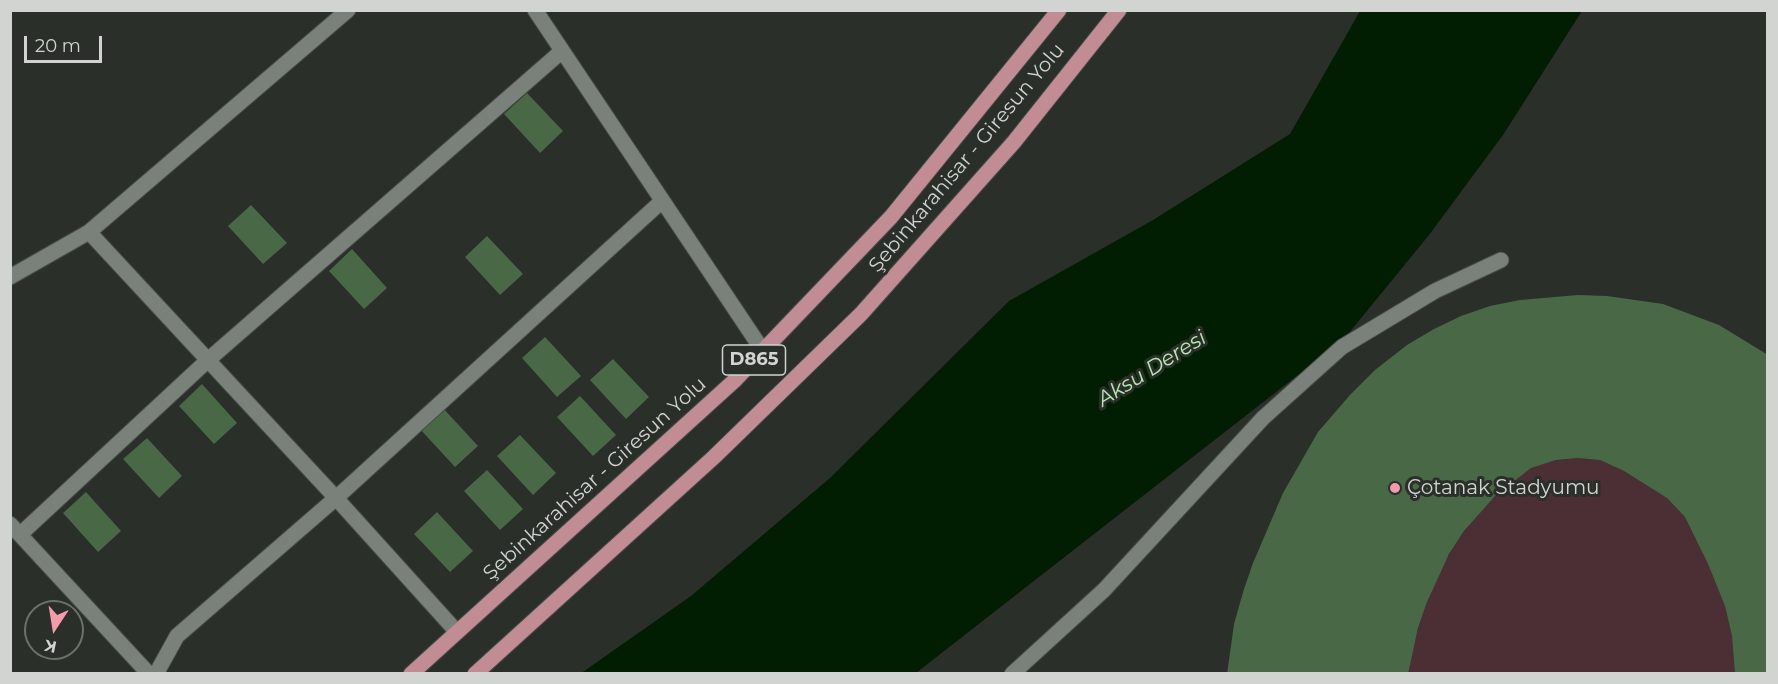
<!DOCTYPE html>
<meta charset="utf-8">
<style>
body{margin:0}
#map{position:relative;width:1778px;height:684px;overflow:hidden;background:#2a2f29;font-family:Montserrat,sans-serif}
canvas{display:block}
.frame{position:absolute;inset:0;border:12px solid #d1d4d1;pointer-events:none}
.north{position:absolute;left:24px;top:600px;width:60px;height:60px;box-sizing:border-box;background:#2a2f29;border:2px solid #6d716c;border-radius:50%;rotate:192deg;font-size:16px;font-weight:700;line-height:24px;text-align:center;color:#d1d4d1}
.north::after{content:'';display:block;margin:auto;width:21px;height:27px;background:#f39aab;clip-path:polygon(50% 0,100% 100%,50% 72%,0 100%)}
.scale{position:absolute;left:24px;top:36px;width:78px;height:27px;box-sizing:border-box;border:3px solid #d1d4d1;border-top:0;padding-left:8px;font-size:18px;line-height:21px;white-space:nowrap;color:#d1d4d1;-webkit-text-stroke:4px #2a2f29;paint-order:stroke}
</style>
<div id="map">
<canvas width="1778" height="684"></canvas>
<div class="frame"></div>
<div class="north">K</div>
<div class="scale">20 m</div>
</div>
<script>
const ctx = document.querySelector('canvas').getContext('2d');
ctx.lineJoin = 'round';
function fillPath(path, color) { ctx.fillStyle = color; ctx.fill(path, 'evenodd'); }
function trace(path, color, width, dash) { ctx.strokeStyle = color; ctx.lineWidth = width; ctx.lineCap = dash ? 'butt' : 'round'; ctx.setLineDash(dash || []); ctx.stroke(path); }
function write(font, color, halo, rows, align = 'center') {
  ctx.font = font + ' Montserrat,sans-serif'; ctx.lineWidth = 6; ctx.setLineDash([]); ctx.textBaseline = 'middle'; ctx.strokeStyle = halo; ctx.fillStyle = color; for (const [text, x, y, turn = 0] of rows) {
    ctx.save(); ctx.translate(x, y); ctx.rotate((+turn || 0) * Math.PI / 180); ctx.textAlign = isNaN(turn) ? turn : align; if (halo) ctx.strokeText(text, 0, 0); ctx.fillText(text, 0, 0); ctx.restore();
  }
}
const green = new Path2D(`
 M1578,458L1600,460L1624,471L1667,498L1685,517L1708,564L1725,606L1732,636L1735,674H1408C1421,601 1451,529 1511,483C1518,478 1525,471 1533,467C1548,461 1562,459 1578,458Z`);
const water = new Path2D(`
 M1360,11H1582L1503,135L1429,235L1344,339L916,673L580,674L691,596L830,478L1009,301L1153,220L1290,134Z`);
const building = new Path2D(`
 M527,93L563,131L540,153L504,114Z
 M251,205L287,243L263,264L228,226Z
 M487,236L523,274L500,295L465,257Z
 M352,249L387,288L364,309L329,271Z
 M1578,295L1607,296L1663,304L1719,325L1768,355V674H1735L1732,636L1725,606L1708,564L1685,517L1667,498L1624,471L1600,460L1578,458L1556,460L1531,468L1495,496L1464,531L1449,554L1427,602L1418,628L1408,674H1227L1234,624L1244,589L1253,563L1283,493L1318,432L1350,395L1375,370L1407,345L1434,329L1461,316L1490,306L1520,300Z
 M545,337L581,376L557,397L522,358Z
 M613,359L649,397L626,419L590,380Z
 M202,384L237,423L214,444L179,406Z
 M580,396L616,435L593,456L557,417Z
 M442,407L478,446L455,467L419,428Z
 M520,435L556,473L533,495L497,456Z
 M147,438L182,476L159,498L123,459Z
 M487,470L523,509L500,530L464,491Z
 M86,492L121,531L98,552L63,513Z
 M437,512L473,551L450,572L414,534Z`);
const minor = new Path2D(`
 M535,10L763,351
 M89,232L336,498L457,632
 M10,277L89,232L348,10
 M10,524L149,674
 M26,529L208,360L562,51
 M156,674L177,636L336,498L662,201
 M1012,674L1104,590L1263,418L1342,347L1435,291L1501,260`);
const major = new Path2D(`
 M411,674L734,381L891,217L1059,10
 M475,674L714,457L861,314L1014,142L1119,10`);
const markers = [
 [1395,488,6,"#f39aab"]
];
const shields = [
 [754,360,63]
];
const shieldNames = [
 ["D865",754,360]
];
const streetNames = [
 ["Şebinkarahisar - Giresun Yolu",967,158,-50],
 ["Şebinkarahisar - Giresun Yolu",595,479,-42]
];
const poiNames = [
 ["Çotanak Stadyumu",1407,488]
];
const waterNames = [
 ["Aksu Deresi",1152,369,-32]
];
fillPath(green, '#4c2f34');
fillPath(water, '#021e02');
fillPath(building, '#496846');
trace(minor, '#474c47', 17);
trace(major, '#474c47', 17);
trace(minor, '#7a817a', 15);
trace(major, '#c28c94', 15);
for (const [x, y, r, color] of markers) { const dot = new Path2D(); dot.arc(x, y, r, 0, 2 * Math.PI); ctx.fillStyle = color; ctx.fill(dot); trace(dot, '#2a2f29', 2); }
for (const [x, y, w] of shields) { const box = new Path2D(); box.roundRect(x - w / 2, y - 15, w, 30, 4.5); ctx.fillStyle = '#2a2f29'; ctx.fill(box); trace(box, '#d1d4d1', 1.5); }
write('bold 18px', '#d1d4d1', null, shieldNames);
write('20px', '#d1d4d1', '#2a2f29', streetNames);
write('20px', '#d1d4d1', '#2a2f29', poiNames, 'left');
write('italic 21px', '#b5e9b1', '#2a2f29', waterNames);
</script>
